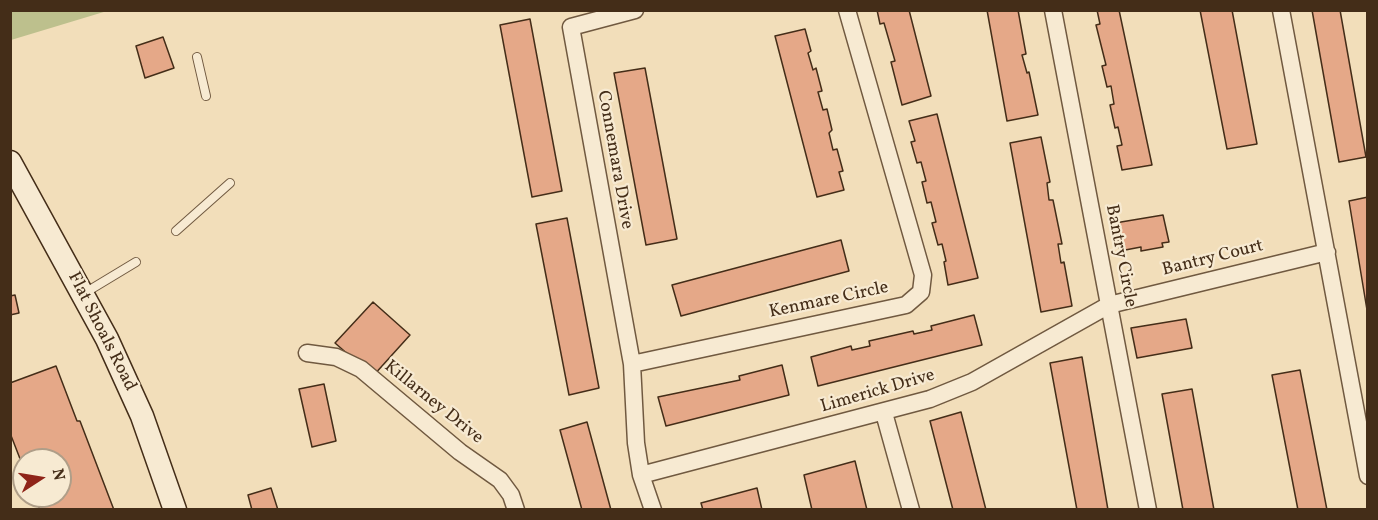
<!DOCTYPE html>
<style>
body{margin:0}
#map{position:relative;width:1378px;height:520px;overflow:hidden;background:#f2deba;font-family:Vollkorn,serif}
canvas{display:block}
.frame{position:absolute;inset:0;border:12px solid #442d18;pointer-events:none}
.north{position:absolute;left:12px;top:448px;width:60px;height:60px;box-sizing:border-box;background:#f7ead2;border:2px solid #af9e88;border-radius:50%;rotate:78deg;font-size:16px;font-weight:700;line-height:24px;text-align:center;color:#442d18}
.north::after{content:'';display:block;margin:auto;width:21px;height:27px;background:#8f2418;clip-path:polygon(50% 0,100% 100%,50% 72%,0 100%)}
</style>
<div id="map">
<canvas width="1378" height="520"></canvas>
<div class="frame"></div>
<div class="north">N</div>
</div>
<script>
const ctx = document.querySelector('canvas').getContext('2d');
ctx.lineJoin = 'round';
function fillPath(path, color) { ctx.fillStyle = color; ctx.fill(path, 'evenodd'); }
function trace(path, color, width, dash) { ctx.strokeStyle = color; ctx.lineWidth = width; ctx.lineCap = dash ? 'butt' : 'round'; ctx.setLineDash(dash || []); ctx.stroke(path); }
function write(font, color, halo, rows, align = 'center') {
  ctx.font = font + ' Vollkorn,serif'; ctx.lineWidth = 4.5; ctx.setLineDash([]); ctx.textBaseline = 'middle'; ctx.strokeStyle = halo; ctx.fillStyle = color; for (const [text, x, y, turn = 0] of rows) {
    ctx.save(); ctx.translate(x, y); ctx.rotate((+turn || 0) * Math.PI / 180); ctx.textAlign = isNaN(turn) ? turn : align; if (halo) ctx.strokeText(text, 0, 0); ctx.fillText(text, 0, 0); ctx.restore();
  }
}
const green = new Path2D(`
 M11,10H107V11L11,40Z`);
const building = new Path2D(`
 M877,10H909L931,96L902,105L891,62L895,61L884,23L880,24Z
 M987,10H1018L1026,54L1022,55L1027,73L1029,72L1038,115L1007,121Z
 M1097,10H1119L1152,165L1122,170L1117,146L1122,145L1118,127L1115,128L1110,105L1114,104L1111,86L1107,87L1102,66L1106,65L1096,25L1100,24Z
 M1200,10H1232L1257,144L1227,149Z
 M1312,10H1340L1366,157L1339,162Z
 M530,19L562,191L532,197L500,25Z
 M805,29L811,51L808,53L813,70L816,68L822,91L818,92L823,110L827,109L832,130L829,133L833,150L837,149L843,171L839,172L844,190L817,197L775,36Z
 M163,37L174,68L145,78L136,46Z
 M645,68L677,239L646,245L614,73Z
 M937,114L978,278L948,285L944,262L946,261L942,244L938,245L932,223L936,222L931,202L927,203L922,182L926,181L921,162L917,163L911,142L915,141L909,121Z
 M1041,137L1050,182L1047,183L1049,200H1053L1062,244H1058L1061,263L1064,262L1072,306L1041,312L1010,143Z
 M1368,197V316L1349,201Z
 M1163,215L1169,242L1162,243L1163,247L1141,251V247L1120,251L1115,223Z
 M567,218L599,388L569,395L536,224Z
 M841,240L849,271L681,316L672,285Z
 M15,295L19,313L10,315V296Z
 M373,302L410,335L373,376L335,343Z
 M974,315L982,345L818,386L811,357L851,346L852,350L870,346L869,341L913,331L914,334L932,330L931,326Z
 M1186,319L1192,348L1137,358L1131,328Z
 M1082,357L1108,510H1077L1050,363Z
 M782,365L789,395L666,426L658,397L740,380L739,376Z
 M56,366L77,421H80L114,510H40L35,496H60V460H24V469L10,433V383Z
 M1300,370L1327,510H1298L1272,375Z
 M324,384L336,441L312,447L299,389Z
 M1192,389L1214,510H1183L1162,394Z
 M961,412L986,510H953L930,421Z
 M587,422L611,510H582L560,430Z
 M855,461L867,510H812L804,475Z
 M271,488L278,510H252L248,495Z
 M757,488L762,510H703L701,503Z`);
const lane = new Path2D(`
 M197,57L206,96
 M176,231L230,183
 M83,294L136,262`);
const street = new Path2D(`
 M635,10L571,27L632,364L636,443L641,475L653,510
 M1053,10L1148,510
 M1281,10L1368,476
 M307,353L336,357L361,369L460,452L500,480L511,495L516,510
 M632,364L906,305L921,292L923,275L847,10
 M884,413L911,510
 M641,475L930,399L972,382L1109,305L1327,252`);
const secondary = new Path2D(`
 M10,162L107,339L142,416L175,510`);
const streetNames = [
 ["Connemara Drive",614,160,80],
 ["Bantry Circle",1120,256,79],
 ["Bantry Court",1213,259,-14],
 ["Kenmare Circle",829,301,-12],
 ["Flat Shoals Road",101,332,63],
 ["Limerick Drive",878,392,-16],
 ["Killarney Drive",433,403,39]
];
fillPath(green, '#bdc08d');
fillPath(building, '#e5a888');
trace(building, '#442d18', 1.5);
trace(lane, '#705940', 10);
trace(street, '#705940', 19);
trace(secondary, '#442d18', 25);
trace(lane, '#f7ead2', 8);
trace(street, '#f7ead2', 16);
trace(secondary, '#f7ead2', 22);
write('18px', '#442d18', '#f7ead2', streetNames);
</script>
